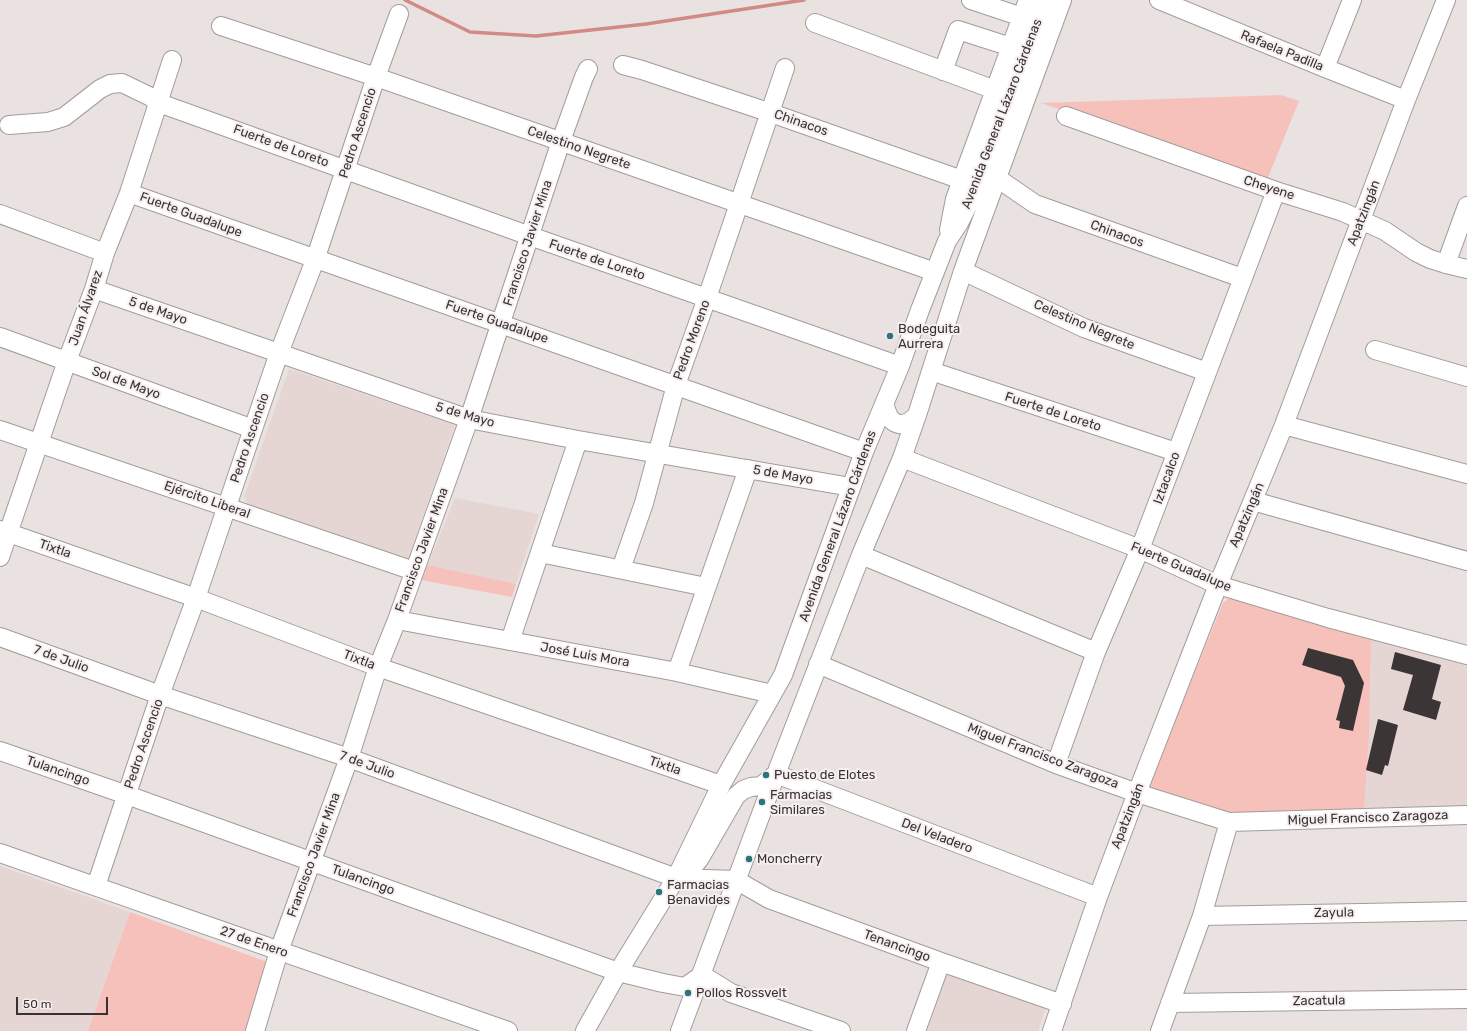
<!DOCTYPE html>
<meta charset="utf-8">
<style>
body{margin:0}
#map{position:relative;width:1467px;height:1031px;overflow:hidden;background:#e9e2e1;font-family:Rubik,sans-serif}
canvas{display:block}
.scale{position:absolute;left:16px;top:997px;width:92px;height:18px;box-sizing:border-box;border:2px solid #363332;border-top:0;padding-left:5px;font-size:12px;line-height:14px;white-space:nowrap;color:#363332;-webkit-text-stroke:3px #f7efef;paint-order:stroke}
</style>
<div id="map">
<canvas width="1467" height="1031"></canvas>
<div class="scale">50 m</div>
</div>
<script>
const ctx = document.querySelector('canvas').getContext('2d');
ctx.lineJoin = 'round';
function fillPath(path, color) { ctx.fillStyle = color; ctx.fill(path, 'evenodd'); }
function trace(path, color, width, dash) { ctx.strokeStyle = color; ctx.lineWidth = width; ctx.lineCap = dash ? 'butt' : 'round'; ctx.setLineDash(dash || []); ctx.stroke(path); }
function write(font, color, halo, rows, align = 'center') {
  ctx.font = font + ' Rubik,sans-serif'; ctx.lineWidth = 4; ctx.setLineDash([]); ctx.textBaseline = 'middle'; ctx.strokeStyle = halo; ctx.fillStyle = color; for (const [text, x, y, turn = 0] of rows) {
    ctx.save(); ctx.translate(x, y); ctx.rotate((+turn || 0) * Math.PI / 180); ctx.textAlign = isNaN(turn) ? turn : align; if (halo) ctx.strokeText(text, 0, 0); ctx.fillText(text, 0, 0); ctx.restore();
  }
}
const built = new Path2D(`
 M289,369L455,425L406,565L252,512L244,497Z
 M455,498L539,514L516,584L428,565Z
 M1371,638L1467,666V808L1364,810L1369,737Z
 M0,866L130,912L88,1031H0Z
 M948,972L1046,1008L1038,1031H927Z`);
const green = new Path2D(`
 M1281,95L1299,101L1267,180L1041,103Z
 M428,565L516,584L512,597L421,580Z
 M1229,598L1371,638L1369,737L1364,810H1304L1224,814L1148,788L1223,603Z
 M130,912L273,964L251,1031H88Z`);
const stream = new Path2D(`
 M405,0L470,32L536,36L646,24L804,0`);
const building = new Path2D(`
 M1308,648L1353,660L1364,683L1353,731L1339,728L1340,721L1336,720L1345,686L1341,677L1302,665Z
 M1395,652L1441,665L1432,699L1441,702L1436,720L1403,710L1413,675L1391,669Z
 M1378,719L1398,725L1388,766L1385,765L1382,775L1366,770Z`);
const minor = new Path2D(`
 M971,0L1022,17
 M1159,0L1325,68L1406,100
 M815,23L995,90
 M221,26L376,77L935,272
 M623,65L642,70L771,113L962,180L977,187
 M1325,68L1352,0
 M943,71L958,30L1011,47
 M1066,116L1276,191L1343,212L1385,231L1416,252L1430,259L1446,264L1467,269
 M9,125L48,122L64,117L100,89L110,84L122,83L151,97L159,103L530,236L900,366
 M997,178L1035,204L1242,278
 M129,193C374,281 620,365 864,452
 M0,214L105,253
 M949,230L955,199L1028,0
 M1446,264L1467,206
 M963,271L1084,328L1207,372
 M94,289L469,419L578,440L851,487
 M0,337L253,429
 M1375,350L1467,377
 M931,371L1176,452
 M885,406C890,426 903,430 917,415
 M1284,425L1467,474
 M0,430L414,571
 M902,458L1140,549L1218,585L1328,618L1467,655
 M1253,501L1467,561
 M0,530L196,598L378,667L721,785
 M540,553L706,587
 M861,555L1096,652
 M0,557L67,361L94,289L105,253L129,193L172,60
 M621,569L644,503L676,385L707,298L785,68
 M397,620L677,672L772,694
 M0,637L160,695L349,758L676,878L736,880L769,899L941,962L1062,1004
 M510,641L578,440
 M818,664L1056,764L1137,793L1229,822L1467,815
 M677,672L748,469
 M0,751L127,795L618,972L663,983L685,987L702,975L731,993L841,1031
 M1056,764L1096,652L1140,549L1276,191
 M776,774L1098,897
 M0,853L508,1031
 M680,875L693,867L700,858L736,796L743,790L751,787L761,786L776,774
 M96,886L160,695L196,598L253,429L279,353L315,260L376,77L399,14
 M1202,916L1467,911
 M1170,1003L1467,999
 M255,1031L279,951L349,758L378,667L397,620L469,419L561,141L584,77L588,69
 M585,1031L618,972L676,878L721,785L783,675L864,452L900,366L920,310L947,241L959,223L977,187L1046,0
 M680,1031L776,774L861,555L902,458L917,415L963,271L1062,0
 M916,1031L941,962
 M1052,1031L1098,897L1137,793L1218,585L1284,425L1406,100L1446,0
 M1160,1031L1202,916L1229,822`);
const markers = [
 [890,336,4,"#2d757e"],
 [766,775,4,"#2d757e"],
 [762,802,4,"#2d757e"],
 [749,859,4,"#2d757e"],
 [659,892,4,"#2d757e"],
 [688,993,4,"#2d757e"]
];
const streetNames = [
 ["Rafaela Padilla",1282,51,22],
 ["Avenida General Lázaro Cárdenas",1002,114,-69],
 ["Chinacos",801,123,19],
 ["Pedro Ascencio",358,133,-72],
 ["Fuerte de Loreto",281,146,20],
 ["Celestino Negrete",579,148,19],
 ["Cheyene",1269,188,18],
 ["Apatzingán",1364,213,-69],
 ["Fuerte Guadalupe",191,215,20],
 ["Chinacos",1117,234,20],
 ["Francisco Javier Mina",528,243,-72],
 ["Fuerte de Loreto",597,260,19],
 ["Juan Álvarez",86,308,-71],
 ["5 de Mayo",158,311,19],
 ["Fuerte Guadalupe",497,322,19],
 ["Celestino Negrete",1084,325,23],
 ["Pedro Moreno",692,340,-70],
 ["Sol de Mayo",126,383,20],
 ["Fuerte de Loreto",1053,412,18],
 ["5 de Mayo",465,415,16],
 ["Pedro Ascencio",250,438,-71],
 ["5 de Mayo",783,475,10],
 ["Iztacalco",1167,478,-70],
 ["Ejército Liberal",207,500,19],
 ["Apatzingán",1247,515,-67],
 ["Avenida General Lázaro Cárdenas",838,526,-70],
 ["Tixtla",55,549,19],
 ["Francisco Javier Mina",422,550,-70],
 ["Fuerte Guadalupe",1181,567,23],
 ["José Luis Mora",585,655,10],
 ["7 de Julio",61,659,20],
 ["Tixtla",359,660,21],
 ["Pedro Ascencio",144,744,-71],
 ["Miguel Francisco Zaragoza",1043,756,21],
 ["7 de Julio",367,765,20],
 ["Tixtla",665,766,19],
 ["Tulancingo",58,771,19],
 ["Apatzingán",1128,816,-69],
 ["Miguel Francisco Zaragoza",1368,818,-2],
 ["Del Veladero",937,836,21],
 ["Francisco Javier Mina",314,855,-70],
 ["Tulancingo",363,880,20],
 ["Zayula",1334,913,-1],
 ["27 de Enero",254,942,19],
 ["Tenancingo",897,946,20],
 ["Zacatula",1319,1001,-1]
];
const poiNames = [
 ["Bodeguita",898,329],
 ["Aurrera",898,344],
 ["Puesto de Elotes",774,775],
 ["Farmacias",770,795],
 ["Similares",770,810],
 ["Moncherry",757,859],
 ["Farmacias",667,885],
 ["Benavides",667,900],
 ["Pollos Rossvelt",696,993]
];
fillPath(built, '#e5d5d3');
fillPath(green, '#f7c1bb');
trace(stream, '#d28b84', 3.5);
fillPath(building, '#3b3535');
trace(minor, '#a29c9b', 20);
trace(minor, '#fff', 18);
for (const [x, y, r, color] of markers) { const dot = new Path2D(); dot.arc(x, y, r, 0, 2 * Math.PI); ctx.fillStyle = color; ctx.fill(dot); trace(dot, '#f7efef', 1.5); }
write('13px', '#363332', '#f7efef', streetNames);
write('13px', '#363332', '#f7efef', poiNames, 'left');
</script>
